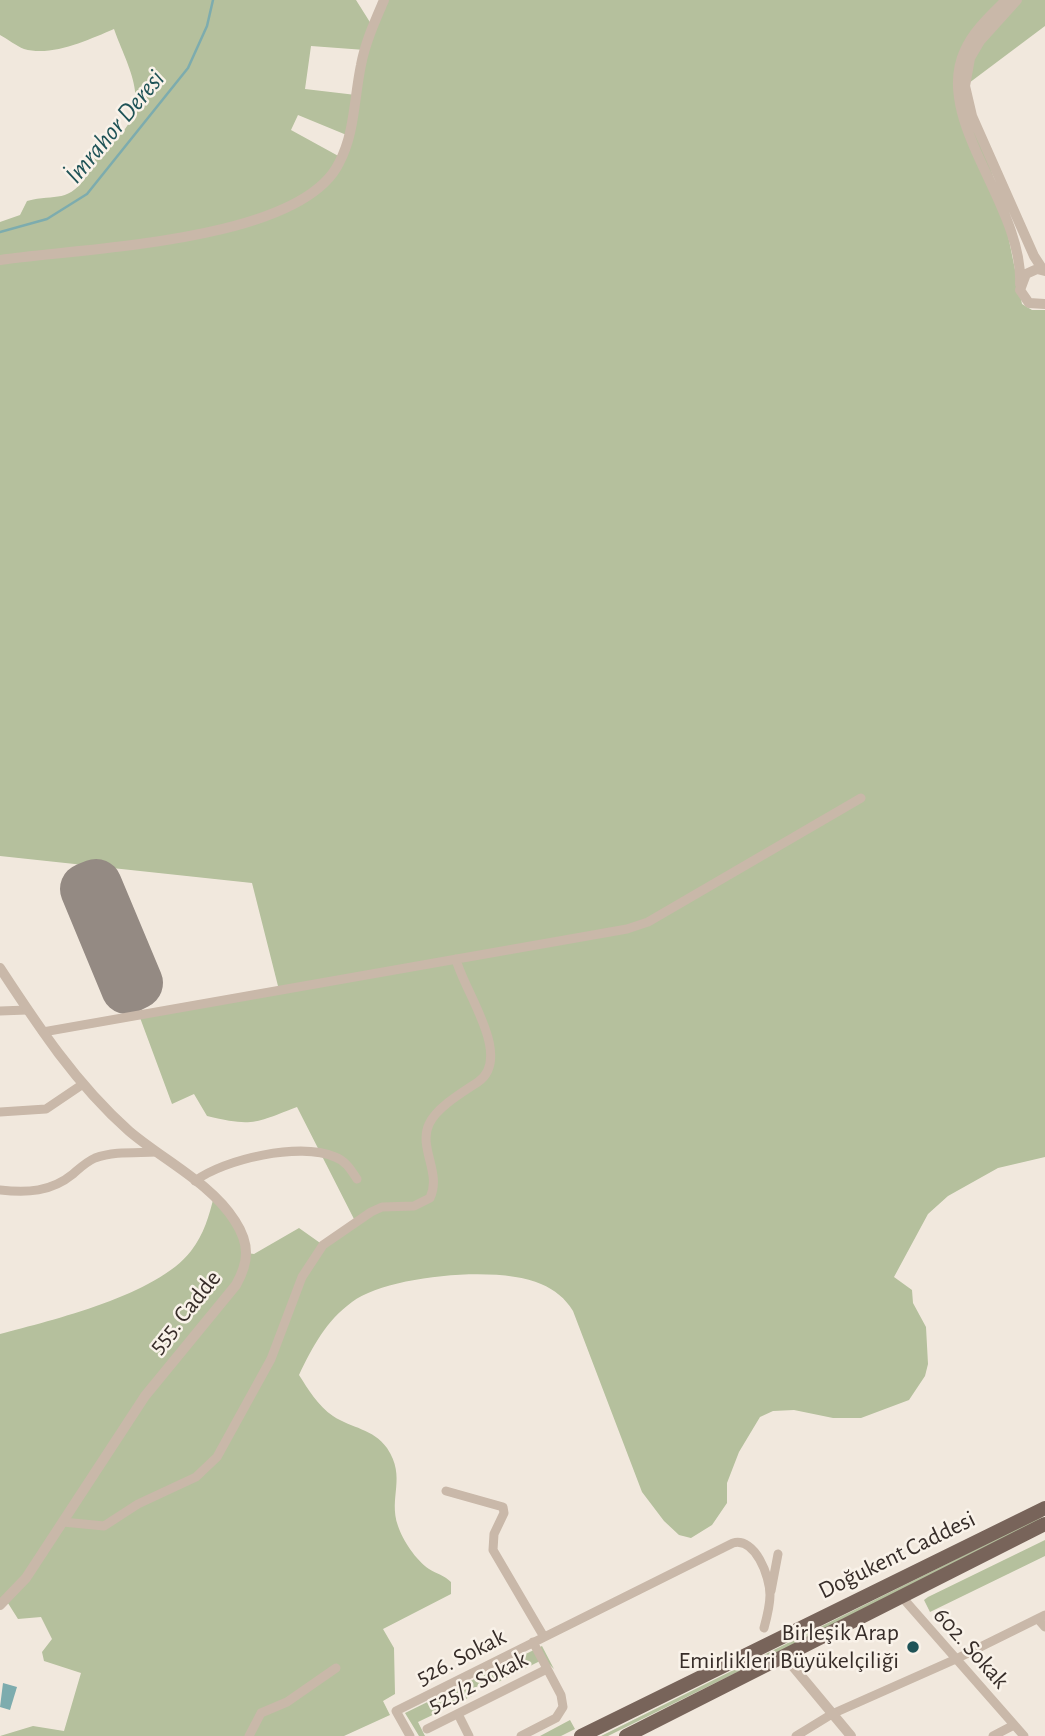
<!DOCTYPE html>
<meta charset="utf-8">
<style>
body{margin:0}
canvas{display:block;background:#f1e8dd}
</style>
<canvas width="1045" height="1736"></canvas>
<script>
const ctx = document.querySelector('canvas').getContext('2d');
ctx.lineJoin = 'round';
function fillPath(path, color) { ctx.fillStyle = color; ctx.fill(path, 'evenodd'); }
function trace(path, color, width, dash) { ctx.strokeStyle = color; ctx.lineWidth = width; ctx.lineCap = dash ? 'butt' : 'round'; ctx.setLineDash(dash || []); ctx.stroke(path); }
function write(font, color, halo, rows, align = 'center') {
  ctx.font = font + ' "Alegreya Sans",sans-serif'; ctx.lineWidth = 5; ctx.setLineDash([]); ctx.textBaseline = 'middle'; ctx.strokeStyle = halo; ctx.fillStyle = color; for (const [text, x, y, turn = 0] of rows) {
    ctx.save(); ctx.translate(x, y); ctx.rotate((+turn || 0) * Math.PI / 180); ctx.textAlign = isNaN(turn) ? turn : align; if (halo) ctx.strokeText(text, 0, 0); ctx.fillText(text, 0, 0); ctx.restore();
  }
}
const green = new Path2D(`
 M0,0H356L373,27L384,0H1006L959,70L1001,201L1022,304L1032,310H1045V1157L998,1168L948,1196L928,1214L894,1277L912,1290L913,1303L926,1327L928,1364L925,1376L909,1400L861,1418H833L794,1410L773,1411L760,1417L739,1452L727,1483V1503L712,1525L691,1538L679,1535L664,1521L642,1492L573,1311C565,1298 555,1290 541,1284C501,1265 388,1275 352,1302C326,1321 313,1346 299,1375C308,1389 318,1406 333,1416C351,1428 374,1429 387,1448C407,1478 388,1497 398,1526C403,1541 416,1560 429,1569C437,1574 444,1575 451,1582V1594L383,1629L394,1648L395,1694L383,1701L390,1715L344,1736H0L33,1726L64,1731L81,1673L44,1661L42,1652L52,1639L41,1617L18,1619L6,1600L0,1605V1334C53,1320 157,1295 191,1251C204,1234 209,1216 214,1196L226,1208L247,1253L254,1254L299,1228L323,1245L355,1221L297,1107C255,1123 253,1127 207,1116L194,1094L172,1104L139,1015L279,990L252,883L0,856V222L20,215L27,201C56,193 69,205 89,172L88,159C96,151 106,147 115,140C154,105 128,69 114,29C88,40 52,57 24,49C16,46 8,39 0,35ZM311,46L365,50L356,95L305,89ZM298,115L349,136L342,158L291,130Z
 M1017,0H1045V26L965,86L970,58Z
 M1045,1515L1024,1530L608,1736H601Z
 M1045,1540V1556L930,1612L924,1600L928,1597Z
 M542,1646L554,1669L544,1659L494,1684L489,1681L470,1690L472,1696L418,1722L425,1736H419L405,1713Z
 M570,1720L575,1729L561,1736H540Z`);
const water = new Path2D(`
 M3,1683L17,1687L10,1710L0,1707Z`);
const stream = new Path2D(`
 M0,232L47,219L87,194L188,68L207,26L213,0`);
const runway = new Path2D(`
 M96,885L137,983L127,988L86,889Z`);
const minor = new Path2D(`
 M0,1011L27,1010
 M43,1032L627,929L648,922L861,798
 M0,1112L46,1109L83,1084
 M195,1181C224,1159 300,1142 335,1157C346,1161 351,1170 357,1179
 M0,1190C27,1193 51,1192 73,1174C81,1167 86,1162 95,1158C114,1151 137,1153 156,1152
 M446,1491L503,1507L504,1513L494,1534L493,1550L544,1637
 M63,1522L104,1526L138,1504L196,1477L217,1457L271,1359L302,1277L323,1245L371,1212L382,1207L414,1206L430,1198C442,1173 418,1148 429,1124C437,1107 463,1092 478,1082C514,1057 463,990 456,959
 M771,1591L778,1554
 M901,1596L1024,1736
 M1038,1619L1045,1627
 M458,1714L469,1736
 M427,1729L547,1669
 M249,1736L261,1713L287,1702L336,1668
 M410,1736L396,1711L733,1543C755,1537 770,1576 770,1595C770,1606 767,1617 764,1628
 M521,1736L556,1718L563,1707L561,1695L533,1642
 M796,1736L832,1714L956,1659L1045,1615
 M993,1736L1014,1725`);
const tertiary = new Path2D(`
 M1006,0C991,15 974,30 965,50C932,120 1024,205 1020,284
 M1017,0L980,41L970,58L965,86L972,116L1034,256L1043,270
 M0,260C79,248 300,243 339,163C355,133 354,98 361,65C365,43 375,21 384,0
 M1045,271L1037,269L1026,274L1020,290L1029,303L1045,304
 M0,968C38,1026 76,1084 129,1131C163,1160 211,1183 235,1221C250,1244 249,1262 236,1285L145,1396L26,1578L0,1605
 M791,1664L851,1736`);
const primary = new Path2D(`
 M581,1736L1045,1508
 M626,1736L1045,1524`);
const markers = [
 [913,1647,7,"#1f5357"]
];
const streetNames = [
 ["555. Cadde",185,1312,-51],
 ["Doğukent Caddesi",897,1555,-26],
 ["602. Sokak",971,1648,48],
 ["526. Sokak",461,1657,-27],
 ["525/2 Sokak",478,1682,-27]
];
const poiNames = [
 ["Birleşik Arap",899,1633],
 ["Emirlikleri Büyükelçiliği",899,1661]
];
const waterNames = [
 ["İmrahor Deresi",115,127,-50]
];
fillPath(green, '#b5c09d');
fillPath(water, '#7dacae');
trace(stream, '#7dacae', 2.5);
trace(runway, '#948a83', 52);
trace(minor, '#c9b8a9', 9);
trace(tertiary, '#c9b8a9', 10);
trace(primary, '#78645a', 14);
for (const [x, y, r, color] of markers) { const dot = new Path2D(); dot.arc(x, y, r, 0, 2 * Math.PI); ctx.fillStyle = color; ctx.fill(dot); trace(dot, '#f9f2e9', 2.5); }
write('24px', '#372d29', '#f9f2e9', streetNames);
write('24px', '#372d29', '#f9f2e9', poiNames, 'right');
write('italic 26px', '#1f5357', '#f9f2e9', waterNames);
</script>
